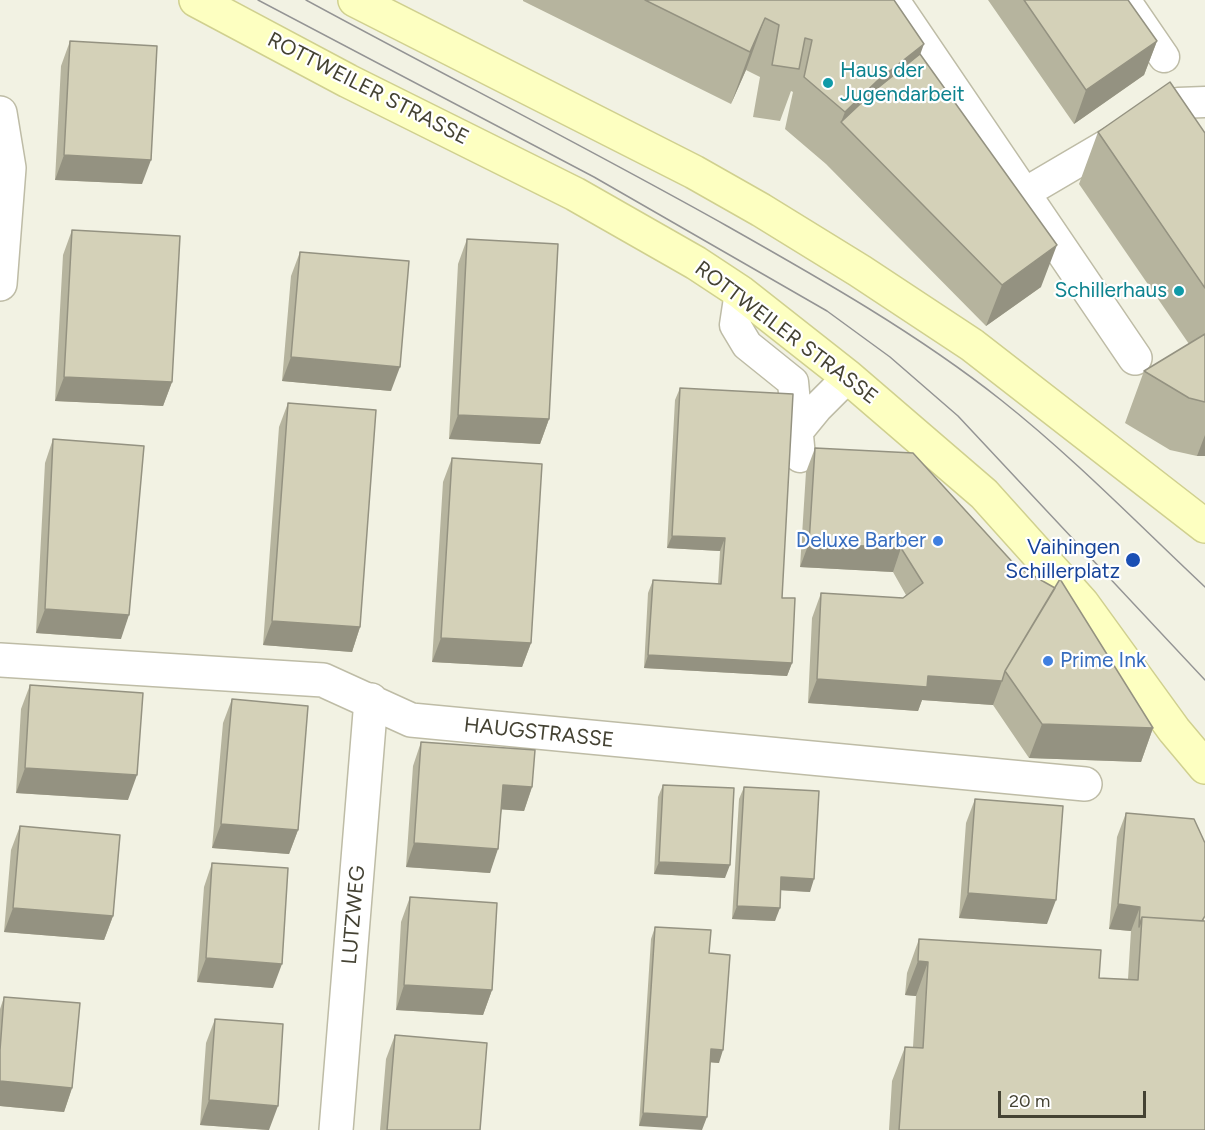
<!DOCTYPE html>
<style>
body{margin:0}
#map{position:relative;width:1205px;height:1130px;overflow:hidden;background:#f2f2e3;font-family:Figtree,sans-serif}
canvas{display:block}
.scale{position:absolute;left:998px;top:1091px;width:148px;height:27px;box-sizing:border-box;border:3px solid #444233;border-top:0;padding-left:8px;font-size:18px;line-height:21px;white-space:nowrap;color:#444233;-webkit-text-stroke:4px #fff;paint-order:stroke}
</style>
<div id="map">
<canvas width="1205" height="1130"></canvas>
<div class="scale">20 m</div>
</div>
<script>
const ctx = document.querySelector('canvas').getContext('2d');
ctx.lineJoin = 'round';
function trace(path, color, width, dash) { ctx.strokeStyle = color; ctx.lineWidth = width; ctx.lineCap = dash ? 'butt' : 'round'; ctx.setLineDash(dash || []); ctx.stroke(path); }
function fillPath(path, color) { ctx.fillStyle = color; ctx.fill(path, 'evenodd'); }
function write(font, color, halo, rows, align = 'center') {
  ctx.font = font + ' Figtree,sans-serif'; ctx.lineWidth = 4.5; ctx.setLineDash([]); ctx.textBaseline = 'middle'; ctx.strokeStyle = halo; ctx.fillStyle = color; for (const [text, x, y, turn = 0] of rows) {
    ctx.save(); ctx.translate(x, y); ctx.rotate((+turn || 0) * Math.PI / 180); ctx.textAlign = isNaN(turn) ? turn : align; if (halo) ctx.strokeText(text, 0, 0); ctx.fillText(text, 0, 0); ctx.restore();
  }
}
const service = new Path2D(`
 M1125,0L1164,57
 M1023,194L1178,103L1205,102
 M740,292L735,325L747,345L793,382L800,457
 M799,430L817,408L848,377`);
const minor = new Path2D(`
 M892,0L1135,358
 M0,113L9,168L0,284
 M0,660L323,680L411,720L1085,784
 M336,1130L371,700`);
const secondary = new Path2D(`
 M196,0L348,81L575,194L696,263L740,292L848,377L984,494L1082,603L1174,730L1205,767
 M355,0L694,172L761,210L860,271L972,345L1205,526`);
const tram = new Path2D(`
 M258,0L594,177L827,311L890,357L958,416L1205,680
 M306,0C446,76 588,148 727,226C819,278 918,334 1001,400C1073,457 1138,524 1205,587`);
const wall = new Path2D(`
 M523,0H894L920,54L1041,287L986,326L826,164L785,129L793,92L791,91L780,121L753,117L760,77L746,70L731,104L523,1Z
 M988,0H1128L1157,41L1144,75L1074,124Z
 M70,41L142,184L55,180L61,66Z
 M1098,132L1205,133V456H1197L1170,450L1125,423L1144,371L1189,344L1079,184Z
 M72,230L172,382L163,406L55,401L63,255Z
 M467,239L549,419L540,444L449,439L458,264Z
 M300,252L391,391L282,381L291,276Z
 M680,388L782,598L792,663L787,676L644,668L648,593L653,580L718,584L720,551L667,548L675,400Z
 M288,403L360,627L352,652L263,645L279,427Z
 M53,439L121,639L36,633L45,463Z
 M815,448L1153,728L1141,762L1029,758L993,705L922,700L918,711L808,703L812,618L821,593L903,598L906,595L893,572L800,567L806,472Z
 M452,458L531,643L522,667L432,662L443,482Z
 M30,685L128,800L16,793L21,709Z
 M232,699L298,830L289,854L212,848L223,723Z
 M421,742L532,787L524,811L502,809L490,873L406,867L413,766Z
 M663,785L725,878L654,874L658,797Z
 M744,787L810,892L781,890L775,921L732,919L739,799Z
 M975,799L1047,924L959,918L966,823Z
 M1126,813L1205,1130H889L892,1081L905,1047H913L916,996L905,995L907,973L919,939L1099,978L1128,979L1131,931L1109,929L1117,837Z
 M20,826L113,916L104,940L4,932L11,850Z
 M212,863L273,988L197,982L204,887Z
 M410,897L492,990L483,1015L396,1010L401,922Z
 M655,927L709,953L719,1063L710,1062L639,1126L651,939Z
 M4,997L72,1088L64,1112L0,1106V1009Z
 M215,1019L269,1130L200,1125L206,1043Z
 M395,1035L480,1130H380L386,1059Z`);
const shadedWall = new Path2D(`
 M765,18L746,70L731,104L750,52Z
 M1157,41L1144,75L1074,124L1086,90Z
 M924,44L905,96L841,122L845,112L877,81Z
 M64,155L151,160L142,184L55,180Z
 M1057,245L1041,287L986,326L1002,285Z
 M291,357L400,367L391,391L282,381Z
 M64,377L172,382L163,406L55,401Z
 M458,415L549,419L540,444L449,439Z
 M1205,435V456H1197Z
 M672,536L725,538L720,551L667,548Z
 M809,543L901,548L893,572L800,567Z
 M45,609L129,615L121,639L36,633Z
 M272,621L360,627L352,652L263,645Z
 M441,638L531,643L522,667L432,662Z
 M648,655L792,663L787,676L644,668Z
 M928,676L1002,681L993,705L922,700L918,711L808,703L817,679Z
 M1042,724L1153,728L1141,762L1029,758Z
 M25,768L137,775L128,800L16,793Z
 M503,785L532,787L524,811L495,809Z
 M221,824L298,830L289,854L212,848Z
 M414,843L498,849L490,873L406,867Z
 M659,862L730,865L725,878L654,874Z
 M781,877L814,879L810,892L777,890Z
 M968,893L1056,900L1047,924L959,918Z
 M1118,904L1140,907L1131,931L1109,929Z
 M737,906L780,908L775,921L732,919Z
 M13,908L113,916L104,940L4,932Z
 M206,958L282,964L273,988L197,982Z
 M918,961L928,962L916,996L905,995Z
 M404,985L492,990L483,1015L396,1010Z
 M711,1049L723,1050L719,1063L706,1062Z
 M0,1081L72,1088L64,1112L0,1106Z
 M209,1100L278,1106L269,1130L200,1125Z
 M643,1113L707,1117L702,1130L639,1126Z`);
const building = new Path2D(`
 M645,0H894L924,44L877,81L845,112L804,77L812,40L805,38L799,69L772,65L779,25L765,18L750,52Z
 M1024,0H1128L1157,41L1086,90Z
 M70,41L157,46L151,160L64,155Z
 M920,54L1057,245L1002,285L841,122L874,91Z
 M1170,82L1205,133V288L1098,132Z
 M72,230L180,236L172,382L64,377Z
 M467,239L558,244L549,419L458,415Z
 M300,252L409,261L400,367L291,357Z
 M1205,334V402L1189,398L1144,371Z
 M680,388L793,394L782,598H795L792,663L648,655L653,580L721,584L725,538L672,536Z
 M288,403L376,410L360,627L272,621Z
 M53,439L144,446L129,615L45,609Z
 M815,448L913,453L1016,566L1055,588L1005,671L1002,681L928,676L927,687L817,679L821,593L903,598L923,583L901,548L809,543Z
 M452,458L542,464L531,643L441,638Z
 M1060,579L1153,728L1042,724L1005,671Z
 M30,685L143,693L137,775L25,768Z
 M232,699L308,706L298,830L221,824Z
 M421,742L535,750L532,787L503,785L498,849L414,843Z
 M663,785L734,788L730,865L659,862Z
 M744,787L819,791L814,879L781,877L780,908L737,906Z
 M975,799L1063,806L1056,900L968,893Z
 M1126,813L1194,819L1205,843V916L1202,921L1142,917L1139,927L1140,907L1118,904Z
 M20,826L120,835L113,916L13,908Z
 M212,863L288,868L282,964L206,958Z
 M410,897L497,903L492,990L404,985Z
 M1142,917L1205,921V1130H899L905,1047L923,1048L928,962L918,961L919,939L1101,950L1099,978L1138,980Z
 M655,927L711,930L709,953L730,955L723,1050L711,1049L707,1117L643,1113Z
 M4,997L80,1003L72,1088L0,1081V1050Z
 M215,1019L283,1024L278,1106L209,1100Z
 M395,1035L487,1043L480,1130H387Z`);
const markers = [
 [828,83,6,"#0f9aa8"],
 [1179,291,6,"#0f9aa8"],
 [938,541,6,"#3f7fe0"],
 [1133,560,8,"#1a4fb4"],
 [1048,661,6,"#3f7fe0"]
];
const cultureNames = [
 ["Haus der",840,71],
 ["Jugendarbeit",840,95],
 ["Schillerhaus",1167,291,"right"]
];
const streetNames = [
 ["ROTTWEILER STRASSE",368,89,27],
 ["ROTTWEILER STRASSE",786,333,37],
 ["HAUGSTRASSE",539,733,6],
 ["LUTZWEG",354,915,-85]
];
const shopNames = [
 ["Deluxe Barber",926,541],
 ["Prime Ink",1060,661,"left"]
];
const transitNames = [
 ["Vaihingen",1120,548],
 ["Schillerplatz",1120,572]
];
trace(service, '#bebca6', 33);
trace(minor, '#bebca6', 36);
trace(secondary, '#d0d08f', 36);
trace(service, '#fff', 30);
trace(minor, '#fff', 33);
trace(secondary, '#fdffc1', 33);
trace(tram, '#949494', 1.5);
fillPath(wall, '#b6b49e');
fillPath(shadedWall, '#949281');
fillPath(building, '#d4d1b8');
trace(building, '#949281', 1.5);
for (const [x, y, r, color] of markers) { const dot = new Path2D(); dot.arc(x, y, r, 0, 2 * Math.PI); ctx.fillStyle = color; ctx.fill(dot); trace(dot, '#fff', 2); }
write('21px', '#0d838f', '#fff', cultureNames, 'left');
write('21px', '#444233', '#fff', streetNames);
write('21px', '#366cbe', '#fff', shopNames, 'right');
write('21px', '#164399', '#fff', transitNames, 'right');
</script>
